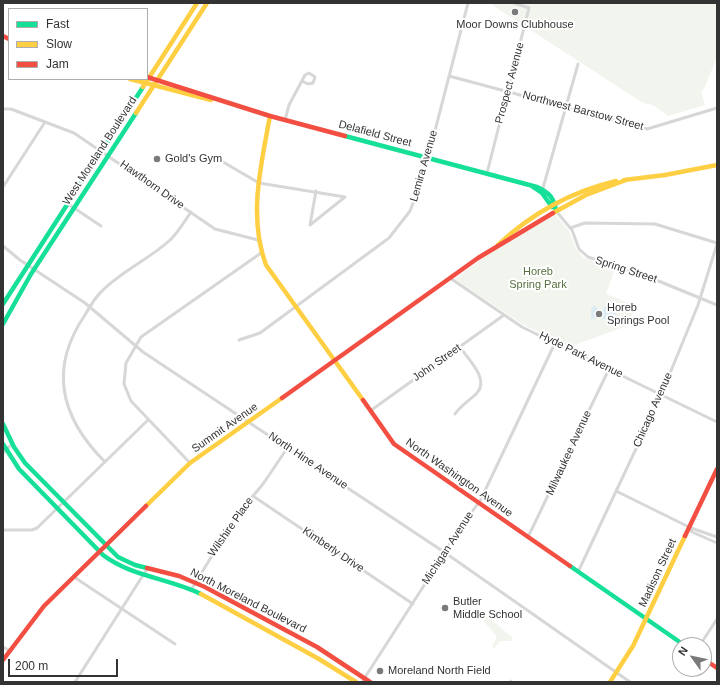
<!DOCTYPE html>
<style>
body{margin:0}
#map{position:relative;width:720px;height:685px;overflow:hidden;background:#fff;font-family:Helvetica,sans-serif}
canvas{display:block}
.frame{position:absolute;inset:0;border:4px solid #333;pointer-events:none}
.legend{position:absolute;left:8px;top:8px;width:140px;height:72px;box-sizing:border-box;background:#fff;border:1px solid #adadad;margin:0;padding:5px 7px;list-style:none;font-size:12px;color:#333}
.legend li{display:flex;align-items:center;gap:8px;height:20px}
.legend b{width:20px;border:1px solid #adadad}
.north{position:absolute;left:672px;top:637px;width:40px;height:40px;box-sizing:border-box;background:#fff;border:1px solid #adadad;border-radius:50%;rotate:303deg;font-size:11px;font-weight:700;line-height:16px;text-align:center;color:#333}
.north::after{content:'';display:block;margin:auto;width:14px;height:18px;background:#7a7a7a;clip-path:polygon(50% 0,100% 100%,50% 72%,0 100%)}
.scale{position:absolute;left:8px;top:659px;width:110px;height:18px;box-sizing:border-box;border:2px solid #333;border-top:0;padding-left:5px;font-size:12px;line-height:14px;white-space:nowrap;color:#333;-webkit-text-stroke:3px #fff;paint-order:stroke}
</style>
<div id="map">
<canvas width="720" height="685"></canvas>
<div class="frame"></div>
<ul class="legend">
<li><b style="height:5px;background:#16e098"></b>Fast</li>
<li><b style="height:5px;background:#ffcf43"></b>Slow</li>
<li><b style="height:5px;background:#f24e42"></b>Jam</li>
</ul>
<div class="north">N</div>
<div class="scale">200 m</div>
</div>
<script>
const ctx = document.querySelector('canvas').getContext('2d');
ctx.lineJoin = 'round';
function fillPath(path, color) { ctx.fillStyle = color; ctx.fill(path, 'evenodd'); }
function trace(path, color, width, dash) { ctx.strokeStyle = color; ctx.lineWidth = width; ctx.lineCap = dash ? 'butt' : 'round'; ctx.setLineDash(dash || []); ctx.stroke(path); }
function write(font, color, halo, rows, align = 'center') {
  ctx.font = font + ' Helvetica,sans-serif'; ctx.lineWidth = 4; ctx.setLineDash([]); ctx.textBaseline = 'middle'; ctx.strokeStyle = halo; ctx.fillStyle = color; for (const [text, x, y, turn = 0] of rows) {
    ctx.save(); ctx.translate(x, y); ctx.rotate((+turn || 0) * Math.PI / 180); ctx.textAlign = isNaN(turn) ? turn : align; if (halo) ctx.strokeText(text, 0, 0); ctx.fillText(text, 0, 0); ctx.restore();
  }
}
const green = new Path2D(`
 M489,3H717V57L704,89L701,92L705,105L668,116L653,105L643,103Z
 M554,213L569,231L576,249L584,258L615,269L606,294L636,306L627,326L569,347L522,324L455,279L479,261Z
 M476,610L488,617L513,638L511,641H500L494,649L492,646L497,637L478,614L475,613Z`);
const water = new Path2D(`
 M594,305L602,312L605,306L617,310L616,315L608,314L607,316L613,318L612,322L601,318L591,319V310Z`);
const street = new Path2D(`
 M449,76L647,129L717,108
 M3,109H11L74,133L215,229L258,240
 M285,120L289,105L305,75L309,73L315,77L313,83L308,84L302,81
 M218,159L259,183L345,197L310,225
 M487,173L529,8L514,3
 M3,187L45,122
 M543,188L578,64
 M68,204L101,226
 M556,211L572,230L579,249L588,257L661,282L717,305
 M310,225L316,191
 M570,228L585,223L655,224L717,243
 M3,246L20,260L85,303L143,352L444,552L630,682
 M450,278L522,327L717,422
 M239,340L260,333L389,238L410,211L423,177L468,3
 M370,411L504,315
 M455,414C461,405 469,401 477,393C490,379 467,358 460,347
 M3,453L12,444
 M105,462C61,418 48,369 85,315C90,306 95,297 103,290C122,271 149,259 169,241C178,233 184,222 191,212
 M190,463L131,401L124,384L126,363L141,337L261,253
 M616,491L689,527L692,532L717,543
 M253,496L413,604
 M691,528L717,537
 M3,530H32L37,528L148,420
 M528,537L609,369
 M578,572L659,400L698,305L717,244
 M74,577L175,644
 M191,590L237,515L263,484L288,447
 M700,645L717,619
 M3,647L10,651
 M511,681V682
 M75,682L147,569
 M362,682L441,559L444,552L481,499L555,343`);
const fast = new Path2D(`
 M345,136L537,187C549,192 554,198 556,211
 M533,187L542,193L552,207
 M3,304L143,87
 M3,324L31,274L136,113
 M3,424L14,447L25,463L118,557L135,565L147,568
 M3,444L19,469L103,555C132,577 169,578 201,594
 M570,566L684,645`);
const slow = new Path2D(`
 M130,79L211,100
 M143,87L197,3
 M136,113L207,3
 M270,116C261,165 248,217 266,265L363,400
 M624,180L665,175L717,165
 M553,213L586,195L626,180
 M498,245C532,213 570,192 616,181
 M146,506L190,463L282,398
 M201,594L319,659L356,682
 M610,682L633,646L685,536`);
const jam = new Path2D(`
 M3,36L9,39
 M147,77L270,116L345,136
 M282,398L478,258L553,213
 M363,400L394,444L570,566
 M685,536L717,469
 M147,568L179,576L205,587L317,647L370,682
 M704,659L717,668
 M3,660L44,606L146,506`);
const markers = [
 [515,12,4,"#7a7a7a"],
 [157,159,4,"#7a7a7a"],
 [599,314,4,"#7a7a7a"],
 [445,608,4,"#7a7a7a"],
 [380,671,4,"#7a7a7a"]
];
const poiNames = [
 ["Moor Downs Clubhouse",515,25,"center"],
 ["Gold's Gym",165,159],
 ["Horeb",607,308],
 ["Springs Pool",607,321],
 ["Butler",453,602],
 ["Middle School",453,615],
 ["Moreland North Field",388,671]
];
const streetNames = [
 ["Prospect Avenue",510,83,-75],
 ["Northwest Barstow Street",583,111,15],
 ["Delafield Street",375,134,15],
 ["West Moreland Boulevard",100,151,-57],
 ["Lemira Avenue",424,166,-74],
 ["Hawthorn Drive",152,185,35],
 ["Spring Street",626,270,18],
 ["Hyde Park Avenue",581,355,26],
 ["John Street",437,363,-35],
 ["Chicago Avenue",653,410,-66],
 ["Summit Avenue",225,428,-35],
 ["Milwaukee Avenue",569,453,-65],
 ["North Hine Avenue",308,461,34],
 ["North Washington Avenue",459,478,35],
 ["Wilshire Place",231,527,-55],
 ["Michigan Avenue",448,548,-57],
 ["Kimberly Drive",333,550,34],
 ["Madison Street",658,573,-65],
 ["North Moreland Boulevard",248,601,27]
];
const parkNames = [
 ["Horeb",538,272],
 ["Spring Park",538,285]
];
fillPath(green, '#f1f5ed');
fillPath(water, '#ddebf3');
trace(street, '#d7d7d7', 3);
trace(fast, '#16e098', 4.5);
trace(slow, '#ffcf43', 4.5);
trace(jam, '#f24e42', 4.5);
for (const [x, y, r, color] of markers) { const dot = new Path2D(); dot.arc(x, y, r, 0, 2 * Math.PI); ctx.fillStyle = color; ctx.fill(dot); trace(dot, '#fff', 1.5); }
write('11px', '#333', '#fff', poiNames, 'left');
write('11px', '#333', '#fff', streetNames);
write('11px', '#56703f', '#fff', parkNames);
</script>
